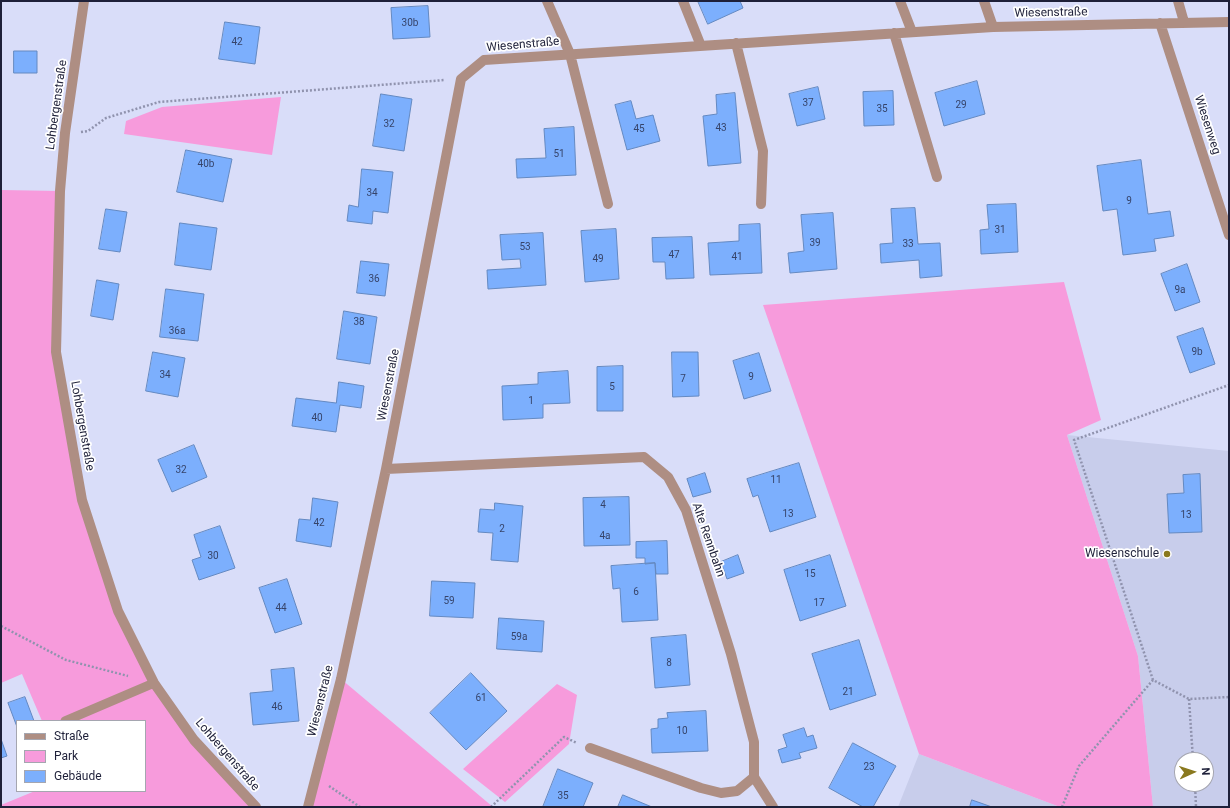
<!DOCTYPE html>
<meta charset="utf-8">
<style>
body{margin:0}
#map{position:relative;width:1230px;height:808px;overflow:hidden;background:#d9ddf9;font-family:Roboto,sans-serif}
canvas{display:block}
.frame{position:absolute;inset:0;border:2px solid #1e2039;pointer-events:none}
.legend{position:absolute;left:16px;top:720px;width:130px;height:72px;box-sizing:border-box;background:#fff;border:1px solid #a5a6b0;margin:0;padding:5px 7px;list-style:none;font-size:12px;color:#1e2039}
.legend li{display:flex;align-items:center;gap:8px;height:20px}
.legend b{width:20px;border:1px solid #a5a6b0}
.north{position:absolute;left:1174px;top:752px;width:40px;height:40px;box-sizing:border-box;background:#fff;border:1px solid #a5a6b0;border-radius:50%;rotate:87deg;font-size:11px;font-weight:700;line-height:16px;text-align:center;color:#1e2039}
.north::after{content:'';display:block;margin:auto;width:14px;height:18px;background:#8a791f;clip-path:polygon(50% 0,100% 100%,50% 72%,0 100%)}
</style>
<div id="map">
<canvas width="1230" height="808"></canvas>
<div class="frame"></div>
<ul class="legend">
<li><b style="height:5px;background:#ae8e83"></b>Straße</li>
<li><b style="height:11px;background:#f79bdc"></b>Park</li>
<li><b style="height:11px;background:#7caffd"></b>Gebäude</li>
</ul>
<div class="north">N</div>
</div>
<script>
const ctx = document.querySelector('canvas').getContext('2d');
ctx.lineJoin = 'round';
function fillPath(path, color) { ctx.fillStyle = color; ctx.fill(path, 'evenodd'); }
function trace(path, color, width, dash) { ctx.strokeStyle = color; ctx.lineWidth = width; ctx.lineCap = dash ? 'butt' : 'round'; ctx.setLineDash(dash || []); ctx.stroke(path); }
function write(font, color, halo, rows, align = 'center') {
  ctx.font = font + ' Roboto,sans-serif'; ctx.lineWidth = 3.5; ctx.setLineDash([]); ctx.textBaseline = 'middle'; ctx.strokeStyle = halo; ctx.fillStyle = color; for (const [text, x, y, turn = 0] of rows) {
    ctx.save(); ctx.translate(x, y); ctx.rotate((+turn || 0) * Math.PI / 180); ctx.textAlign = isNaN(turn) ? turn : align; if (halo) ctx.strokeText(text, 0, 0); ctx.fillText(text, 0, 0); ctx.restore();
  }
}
const built = new Path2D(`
 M1067,435L1229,451V807H1153L1138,656ZM1182,760H1206V784H1182Z
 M919,754L1060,807H898Z`);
const green = new Path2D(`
 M281,97L272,155L124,134L126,121L162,107Z
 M1,190L60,191L56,352L82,500L118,611L154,683L195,740L256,807H1V805L35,791H145V721H42L22,674L1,683Z
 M1064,282L1101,420L1067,435L1138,656L1153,807H1060L919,754L763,305Z
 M341,679L493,807H308Z
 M557,684L577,695L569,744L505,802L463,769Z`);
const building = new Path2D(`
 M698,1H740L743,8L708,24Z
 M428,6L430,37L393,39L391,8Z
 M225,22L260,27L255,64L219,59Z
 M14,51H37V73H14Z
 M977,81L985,114L944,126L935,93Z
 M818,87L825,119L797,126L789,94Z
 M893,91L894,125L864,126L863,92Z
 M735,93L741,163L708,166L703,116L717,114L716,95Z
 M381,94L412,99L404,151L373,146Z
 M631,101L636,119L653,115L660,141L627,150L615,105Z
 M574,127L576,175L517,178L516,159L546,158L544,129Z
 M186,150L232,159L223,202L177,192Z
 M1141,160L1148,214L1170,211L1174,236L1154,239L1156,251L1123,255L1117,209L1103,211L1097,166Z
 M362,169L393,172L388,213L373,211L372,224L347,221L349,205L358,207Z
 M1016,204L1018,252L981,254L980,230L989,229L987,205Z
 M915,208L918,244L940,243L942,276L920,278L919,260L881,263L880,244L893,243L891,209Z
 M106,209L127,212L120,252L99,249Z
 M833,213L837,269L790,273L788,253L804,251L801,215Z
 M180,223L217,228L211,270L175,265Z
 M760,224L762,273L710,275L708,243L739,241V225Z
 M616,229L619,279L585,282L581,231Z
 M543,233L546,285L488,289L487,270L521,268L520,259L502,260L500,235Z
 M692,237L694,278L666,279L665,262H653L652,238Z
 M361,261L389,264L385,296L357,293Z
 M1187,264L1200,302L1175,311L1161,274Z
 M97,280L119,284L113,320L91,316Z
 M166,289L204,294L198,341L160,337Z
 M344,311L377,317L370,364L337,359Z
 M1203,328L1215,364L1190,373L1177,337Z
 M153,352L185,358L178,397L146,391Z
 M672,352H698L699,396L673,397Z
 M759,353L771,391L744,399L733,361Z
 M623,366V411H597V367Z
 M568,371L570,403L543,404V418L503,420L502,386L538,384V373Z
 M339,382L364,386L361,408L340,405L336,432L292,426L296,398L336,403Z
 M194,445L207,477L172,492L158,460Z
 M799,463L816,517L770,532L758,495L753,497L747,479Z
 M705,473L711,492L693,497L687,479Z
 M1200,474L1202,532L1169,533L1167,494L1184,493L1183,475Z
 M629,497L630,545L584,546L583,498Z
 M313,498L338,502L331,547L296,541L299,519L310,520Z
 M495,503L523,506L518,562L491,560L493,533L478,532L480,509L494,510Z
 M220,526L235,568L199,580L192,560L201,557L194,535Z
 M667,541L668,574H656L655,563L645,564V558H636V542Z
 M738,555L744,573L727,579L721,562Z
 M830,555L846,606L800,621L784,570Z
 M655,563L658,620L622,622L620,588L613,589L611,566Z
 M287,579L302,624L275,633L259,588Z
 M432,581L475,583L473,618L430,616Z
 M499,618L544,621L542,652L497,649Z
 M686,635L690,685L655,688L651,638Z
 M859,640L876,695L830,710L812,654Z
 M294,668L299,721L253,725L250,693L273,691L271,670Z
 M471,673L507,711L466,750L430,713Z
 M25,697L34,721H17V727L8,703Z
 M706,711L708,751L652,753L651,729L658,728V719L668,718L667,713Z
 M804,728L807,737L813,735L817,748L799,753L801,758L782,763L778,750L787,747L783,735Z
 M1,739L7,756L1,758Z
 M853,743L896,766L873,807H863L829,788Z
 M558,769L593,783L583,807H543Z
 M623,795L652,807H618Z
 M972,800L992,807H970Z`);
const path = new Path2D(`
 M81,132L88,131L106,118L159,102L445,80
 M1,626L66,660L128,676
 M1153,680L1074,440L1229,385
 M1189,699L1193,760
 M1195,784L1196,807
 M329,786L360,807
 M491,807L564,737L577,743
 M1062,807L1079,766L1153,680L1189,699L1229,697`);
const service = new Path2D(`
 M65,721L154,683`);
const minor = new Path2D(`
 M84,1L65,133L60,191L56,352L82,500L118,611L154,683L194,740L256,807
 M547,1L570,54L608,204
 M683,1L701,46
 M900,1L912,32
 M984,1L993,27
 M1178,1L1184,22
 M1160,23L1229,235
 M894,33L937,177
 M736,43L763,151L761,204
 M386,469L644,457L668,477L686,510L731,654L754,742V777L737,791L721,793L701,788L590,748
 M754,777L773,807
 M308,807L341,679L386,469L461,79L484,60L993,27L1229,22`);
const markers = [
 [1167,554,4,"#8a791f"]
];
const numberNames = [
 ["30b",410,23],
 ["42",237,42],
 ["37",808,103],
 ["29",961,105],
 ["35",882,109],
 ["32",389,124],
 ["43",721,128],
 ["45",639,129],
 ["51",559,154],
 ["40b",206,164],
 ["34",372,193],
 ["9",1129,201],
 ["31",1000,230],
 ["39",815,243],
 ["33",908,244],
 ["53",525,247],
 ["47",674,255],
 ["41",737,257],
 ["49",598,259],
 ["36",374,279],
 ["9a",1180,290],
 ["38",359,322],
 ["36a",177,331],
 ["9b",1197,352],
 ["34",165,375],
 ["9",751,377],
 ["7",683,379],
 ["5",612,387],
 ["1",531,401],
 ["40",317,418],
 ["32",181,470],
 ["11",776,480],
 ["4",603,505],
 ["13",788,514],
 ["13",1186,515],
 ["42",319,523],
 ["2",502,529],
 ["4a",605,536],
 ["30",213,556],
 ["15",810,574],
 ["6",636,592],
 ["59",449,601],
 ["17",819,603],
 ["44",281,608],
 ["59a",519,637],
 ["8",669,663],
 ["21",848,692],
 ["61",481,698],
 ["46",277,707],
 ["10",682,731],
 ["23",869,767],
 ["35",563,796]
];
const streetNames = [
 ["Wiesenstraße",1051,13,-1],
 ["Wiesenstraße",523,45,-5],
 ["Lohbergenstraße",57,105,-82],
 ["Wiesenweg",1207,125,72],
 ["Wiesenstraße",389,385,-79],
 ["Lohbergenstraße",82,426,80],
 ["Alte Rennbahn",708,540,71],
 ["Wiesenstraße",321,701,-76],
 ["Lohbergenstraße",227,755,49]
];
const poiNames = [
 ["Wiesenschule",1159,554]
];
fillPath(built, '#c8cdeb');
fillPath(green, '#f79bdc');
fillPath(building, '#7caffd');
trace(building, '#6489c1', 1);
trace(path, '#9093ae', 2.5, [2, 2]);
trace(service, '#ae8e83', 9);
trace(minor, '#ae8e83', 10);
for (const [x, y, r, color] of markers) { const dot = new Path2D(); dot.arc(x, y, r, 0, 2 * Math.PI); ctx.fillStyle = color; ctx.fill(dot); trace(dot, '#fff', 1.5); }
write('10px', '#36446a', null, numberNames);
write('12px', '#1e2039', '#fff', streetNames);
write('12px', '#1e2039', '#fff', poiNames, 'right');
</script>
